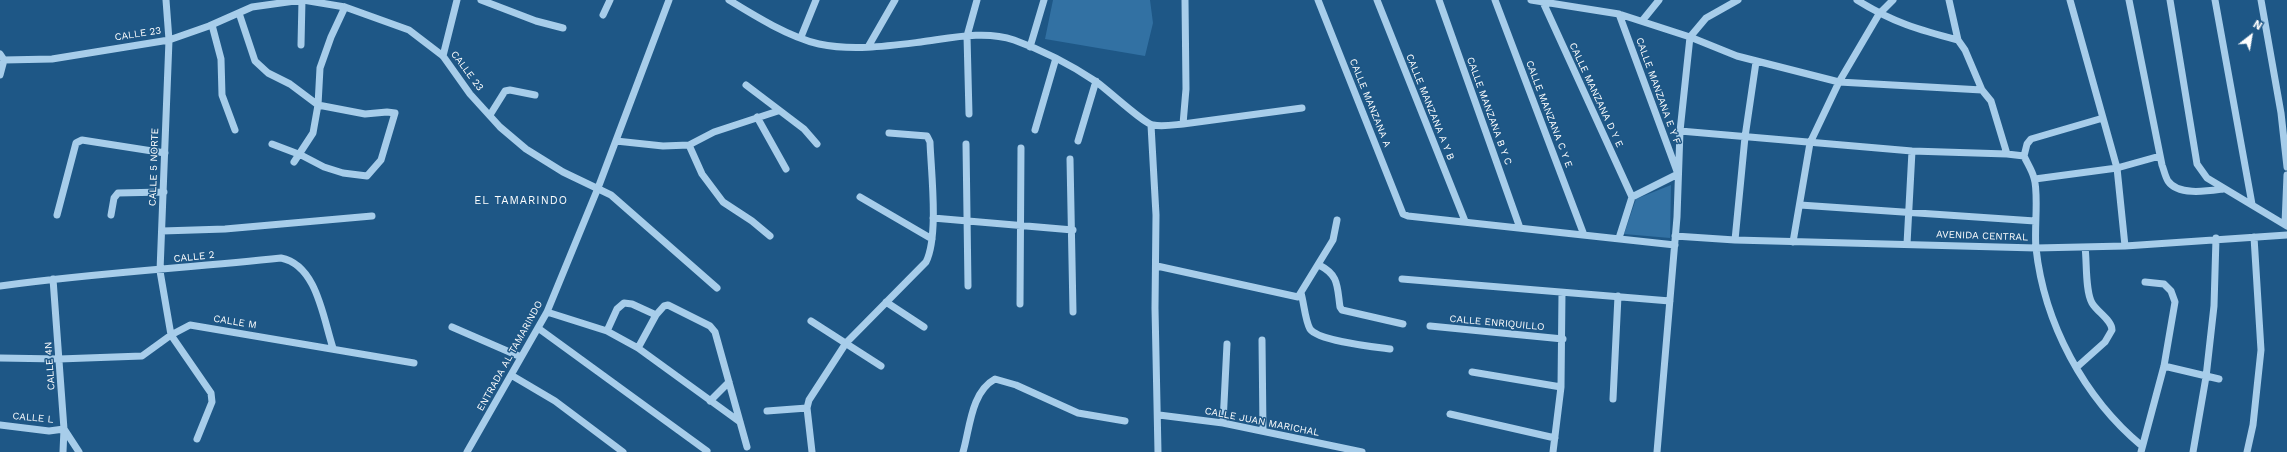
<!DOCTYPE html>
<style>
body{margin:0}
#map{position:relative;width:2287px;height:452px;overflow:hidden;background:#1e5786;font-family:"Work Sans",sans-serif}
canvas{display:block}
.north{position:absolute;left:2231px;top:16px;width:40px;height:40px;-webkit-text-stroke:3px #1e5786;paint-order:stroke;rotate:31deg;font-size:11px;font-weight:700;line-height:16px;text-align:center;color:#fff}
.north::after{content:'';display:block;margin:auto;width:14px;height:18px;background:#fff;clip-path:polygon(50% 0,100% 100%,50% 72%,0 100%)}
</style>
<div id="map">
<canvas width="2287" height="452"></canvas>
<div class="north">N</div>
</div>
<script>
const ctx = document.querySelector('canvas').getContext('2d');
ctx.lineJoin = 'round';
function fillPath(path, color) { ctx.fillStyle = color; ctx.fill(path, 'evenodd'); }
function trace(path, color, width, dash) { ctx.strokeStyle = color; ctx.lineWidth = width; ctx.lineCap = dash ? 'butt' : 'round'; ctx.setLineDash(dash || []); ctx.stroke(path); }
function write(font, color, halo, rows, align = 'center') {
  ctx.font = font + ' "Work Sans",sans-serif'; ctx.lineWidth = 3; ctx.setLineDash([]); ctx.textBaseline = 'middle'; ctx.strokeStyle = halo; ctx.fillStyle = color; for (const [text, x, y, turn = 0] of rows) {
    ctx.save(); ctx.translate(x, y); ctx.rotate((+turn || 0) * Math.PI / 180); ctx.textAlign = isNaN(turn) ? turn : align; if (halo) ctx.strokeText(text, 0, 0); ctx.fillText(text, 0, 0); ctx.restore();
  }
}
const green = new Path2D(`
 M1053,0H1150L1153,23L1145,56L1045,39Z
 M1671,185L1670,238L1624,234L1636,199Z`);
const minor = new Path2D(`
 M166,0L169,40L160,271L171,335L211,393L212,402L197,439
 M303,0L345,7L409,30L443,56L470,94L500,127L526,149L563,172L611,195L717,288
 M481,0L536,21L563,28
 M729,0C755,16 789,37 819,44C852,51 888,46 921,42C951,38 985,30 1014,40C1042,50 1071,65 1095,81C1106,88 1144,124 1153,125C1162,127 1173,125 1183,124L1186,89L1185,0
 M1318,0L1403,214L1408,216L1675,245
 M1377,0L1465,221
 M1439,0L1520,228
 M1495,0L1584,235
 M1531,0L1619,14L1690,37L1737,56L1839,82L1982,90
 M1542,0L1632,197
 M1857,0C1892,22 1919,30 1958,40
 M1949,0L1958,40L1965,50L1982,90L1991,101L2007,154L2024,156C2027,163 2032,170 2034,178C2039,193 2034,229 2036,248C2044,323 2084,398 2142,446
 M2070,0L2117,168L2125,246
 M2129,0L2162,165C2164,170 2165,176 2168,181C2178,196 2208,191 2223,189
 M2170,0L2197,164L2207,178L2287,226
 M2215,0L2252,204
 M2261,0L2281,113L2287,167
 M239,13L255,61L268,73L290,84L318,105L365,114L387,112L395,113L381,160L367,176L343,173L324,167L301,155L272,144
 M603,15L610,0
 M1642,21L1659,0
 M212,25L221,59L222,95L235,130
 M801,37L816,0
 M301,45L302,0
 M868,47L895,0
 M1030,47L1044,0
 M0,54L4,60L52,59L169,40L209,26L252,7L302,0
 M443,56L457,0
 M0,75L4,60
 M746,85L804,129L817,144
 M969,114L967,36L977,0
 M490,115L505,91L510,90L535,95
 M757,117L786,169
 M1183,124L1302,108
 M1151,125L1156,215L1155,308L1158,452
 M1035,130L1056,58
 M1680,131L1912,151L2007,154
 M616,141L663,146L689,145L714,132L778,111
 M1078,141L1096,81
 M966,144L968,286
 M689,145L702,174L723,202L752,221L770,236
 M2024,156L2027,144L2031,139L2103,118
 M1070,159L1073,312
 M294,162L313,133L318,105L320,68L331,37L345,7
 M2035,179L2117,168L2160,156
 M860,197L932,239
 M1800,205L2035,221
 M57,215L76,143L82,140L165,153
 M111,215L114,198L118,193L164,192
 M933,218L1073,230
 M2285,224L2287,175
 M162,231L225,229L372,216
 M1675,236L1735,240L2036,248L2125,246L2287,235
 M1619,238L1632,197L1678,174L1619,14
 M1735,240L1745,137L1756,62
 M1793,242L1810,143L1839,82L1879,14L1893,0
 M1907,244L1912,151
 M1319,265C1339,275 1337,286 1340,307L1342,310L1403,324
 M1157,266L1298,297L1333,240L1337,220
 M53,279L64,429L63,452
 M1402,279L1670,301
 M0,286C93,273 187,268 281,258C317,265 323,318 333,348
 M1301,293C1304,303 1305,320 1310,329C1318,341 1375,347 1390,349
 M886,302L924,327
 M1020,304L1021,148
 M547,312L607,331L638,348L740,422
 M811,321L881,366
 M1430,326L1563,339
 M452,327L521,357
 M538,328L707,451
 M607,331L617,309L624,303L632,304L656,315
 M1262,340L1263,430
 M638,348L656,315L664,306L668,305L710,326L715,332L747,447
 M0,358L59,359L142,356L171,335L190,325L414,363
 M2164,366L2219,379
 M2077,367L2105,342L2112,330C2112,320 2097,312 2092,303C2085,291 2087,261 2085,247
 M1472,372L1561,387
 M511,375L555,401L623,452
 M1613,399L1618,296
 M710,401L729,382
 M767,411L807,408
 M1450,414L1555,438
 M1159,415L1223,423L1362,452
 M1223,423L1227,344
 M0,425L49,431L64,429L79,452
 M467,452L547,312L598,188L669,0
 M812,452L807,408L809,400L846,343L926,262C939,236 931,172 930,142L927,136L889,133
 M963,452C970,428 971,392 995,379L1016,385L1078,413L1125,421
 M1553,452L1561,387L1562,293
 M1657,452L1677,217L1680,131L1690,37L1706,18L1738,0
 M2141,452L2164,366L2175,302L2171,291L2164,284L2145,282
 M2193,452L2206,377L2214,306L2216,238
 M2247,452L2253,425L2261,350L2254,237`);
const streetNames = [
 ["CALLE 23",138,34,-9],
 ["CALLE 23",467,71,53],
 ["CALLE MANZANA E Y F",1658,91,70],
 ["CALLE MANZANA D Y E",1596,95,65],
 ["CALLE MANZANA A",1370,103,68],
 ["CALLE MANZANA A Y B",1430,107,68],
 ["CALLE MANZANA B Y C",1489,111,70],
 ["CALLE MANZANA C Y E",1549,114,69],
 ["CALLE 5 NORTE",154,167,-88],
 ["AVENIDA CENTRAL",1982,236,2],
 ["CALLE 2",194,257,-6],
 ["CALLE M",235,322,9],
 ["CALLE ENRIQUILLO",1497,323,5],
 ["ENTRADA AL TAMARINDO",510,356,-61],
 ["CALLE 4N",50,366,-94],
 ["CALLE L",33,418,5],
 ["CALLE JUAN MARICHAL",1262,422,11]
];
const neighbourhoodNames = [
 ["EL TAMARINDO",521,201]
];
fillPath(green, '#3271a3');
trace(minor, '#a7cdea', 7);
write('10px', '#fff', '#1e5786', streetNames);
ctx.letterSpacing = '1px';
write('11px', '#fff', '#1e5786', neighbourhoodNames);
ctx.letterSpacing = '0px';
</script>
